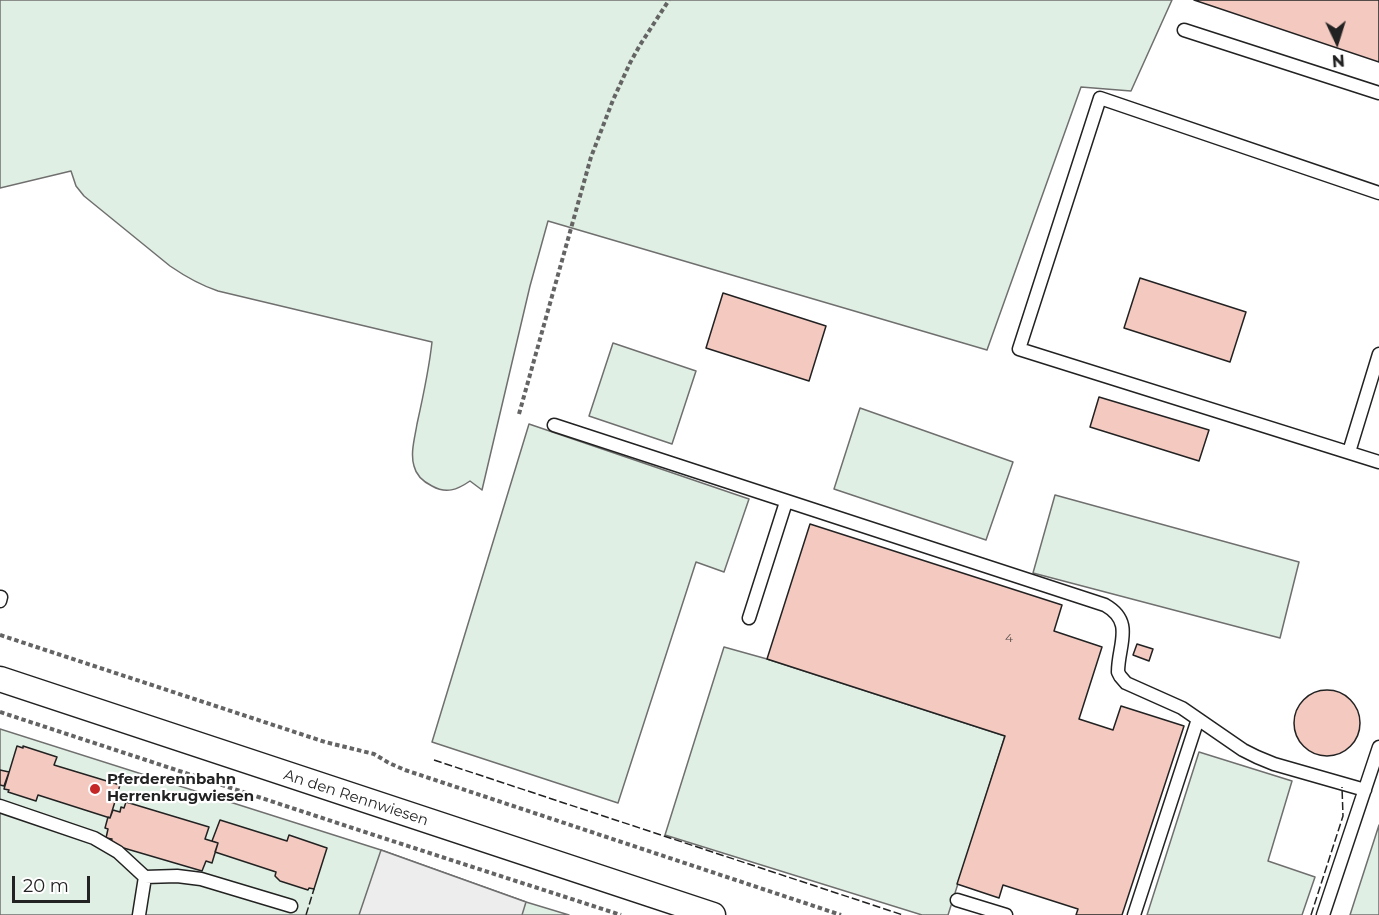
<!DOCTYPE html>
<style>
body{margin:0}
#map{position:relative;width:1379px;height:915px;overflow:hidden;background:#fff;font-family:Montserrat,sans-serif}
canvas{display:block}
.north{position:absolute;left:1307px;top:12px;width:60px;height:60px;-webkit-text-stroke:4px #fff;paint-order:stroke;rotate:176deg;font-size:16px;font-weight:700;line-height:24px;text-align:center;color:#222}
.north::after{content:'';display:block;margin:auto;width:21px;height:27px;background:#222;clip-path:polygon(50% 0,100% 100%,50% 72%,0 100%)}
.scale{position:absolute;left:12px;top:876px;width:78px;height:27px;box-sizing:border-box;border:3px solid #222;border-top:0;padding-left:8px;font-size:18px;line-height:21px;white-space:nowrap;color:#222;-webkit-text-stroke:4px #fff;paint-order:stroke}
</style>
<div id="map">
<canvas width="1379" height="915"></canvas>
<div class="north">N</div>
<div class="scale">20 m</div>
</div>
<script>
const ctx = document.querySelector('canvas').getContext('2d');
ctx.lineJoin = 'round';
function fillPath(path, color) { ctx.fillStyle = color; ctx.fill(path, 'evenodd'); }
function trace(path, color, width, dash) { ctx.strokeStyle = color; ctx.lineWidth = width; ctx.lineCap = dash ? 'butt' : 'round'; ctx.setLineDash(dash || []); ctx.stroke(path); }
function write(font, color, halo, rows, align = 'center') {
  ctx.font = font + ' Montserrat,sans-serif'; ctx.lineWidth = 4.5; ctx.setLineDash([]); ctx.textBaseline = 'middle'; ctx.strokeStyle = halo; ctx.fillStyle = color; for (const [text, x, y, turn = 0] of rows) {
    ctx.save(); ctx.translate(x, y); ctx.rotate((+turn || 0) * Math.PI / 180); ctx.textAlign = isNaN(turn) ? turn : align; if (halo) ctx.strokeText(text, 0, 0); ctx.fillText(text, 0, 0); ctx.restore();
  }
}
const green = new Path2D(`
 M0,0H1172L1131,91L1081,87L987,350L548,221L530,286L482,490L470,481C457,490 446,494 432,486C424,482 416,475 414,466C410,453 415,437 417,424C423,397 429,370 432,342L218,291C200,285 186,277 170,266L84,196L76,186L71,171L0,188Z
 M613,343L696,371L672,444L589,416Z
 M860,408L1013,462L986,540L834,489Z
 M529,424L749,499L724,572L696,562L618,803L432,742Z
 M1055,495L1299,562L1280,638L1033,573Z
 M724,647L767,659L1005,736L948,915H922L665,835Z
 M0,729L381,850L526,902L569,915H0Z
 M1199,752L1292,781L1268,861L1315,877L1302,915H1147Z
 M1379,825V915H1350Z`);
const parking = new Path2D(`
 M381,850L526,902L522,915H359Z`);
const building = new Path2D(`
 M1194,0H1379V62Z
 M1140,278L1246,312L1230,362L1124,328Z
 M723,293L826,326L809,381L706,348Z
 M1099,397L1209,430L1199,461L1090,427Z
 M810,524L1062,605L1054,631L1102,647L1079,719L1113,730L1121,706L1184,726L1122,915H1076L1078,909L1003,885L999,898L957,884L1005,736L767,659Z
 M1137,644L1153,649L1149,661L1133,655Z
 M1294 723a33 33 0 1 1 66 0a33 33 0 1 1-66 0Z
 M17,746L23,748V746L57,757L54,765L120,785L110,818L38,795L36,801L8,792L9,790L4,789Z
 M0,770L9,772L4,786L0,785Z
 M126,802L209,827L205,839L218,843L212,863L206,861L202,871L110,844L112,839L106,838L108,829L105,828L108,817L110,818L113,810L120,812L121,807L124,808Z
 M220,820L287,841L289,835L327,848L314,889L309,888L308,890L280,881L275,876L276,872L215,852L218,843L212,841Z`);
const path = new Path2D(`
 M519,414L591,157L613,100L630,63L640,45L669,0
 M0,635L325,742L374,754L389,763L405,770L841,915
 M0,712L377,836L621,915`);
const lane = new Path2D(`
 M1184,30L1379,93
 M1379,193L1100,98L1019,349L1379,462
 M554,425L1105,605C1135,622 1118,645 1118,672L1120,676L1126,683L1182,708L1243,750L1257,757L1274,764L1365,790
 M1349,452L1379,354
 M0,601L1,597
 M749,618L786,502
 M0,806L94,838L118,852L145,877L177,876L201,879L291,906
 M957,900L1006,915
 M139,915L145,877
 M1134,915L1198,719
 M1323,915L1379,747`);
const street = new Path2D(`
 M0,679L713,915`);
const fence = new Path2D(`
 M434,760L903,915
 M306,915L314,889
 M1311,915L1343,816L1342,787`);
const markers = [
 [95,789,6,"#c62828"]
];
const numberNames = [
 ["4",1009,638]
];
const poiNames = [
 ["Pferderennbahn",107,780],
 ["Herrenkrugwiesen",107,797]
];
const streetNames = [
 ["An den Rennwiesen",356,798,18]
];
fillPath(green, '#e0efe3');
trace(green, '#6f6f6f', 1.5);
fillPath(parking, '#ededed');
trace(parking, '#6f6f6f', 1.5);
fillPath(building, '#f3c9c0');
trace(building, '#222', 1.5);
trace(lane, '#222', 15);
trace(street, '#222', 27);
trace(path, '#646464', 4, [4.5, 3]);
trace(lane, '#fff', 12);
trace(street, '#fff', 24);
trace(fence, '#222', 1.5, [8, 3]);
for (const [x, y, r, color] of markers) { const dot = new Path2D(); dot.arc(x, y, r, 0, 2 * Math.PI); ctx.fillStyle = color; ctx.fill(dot); trace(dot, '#fff', 2); }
write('12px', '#564c4a', null, numberNames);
write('bold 15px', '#222', '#fff', poiNames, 'left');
write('15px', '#222', '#fff', streetNames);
</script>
